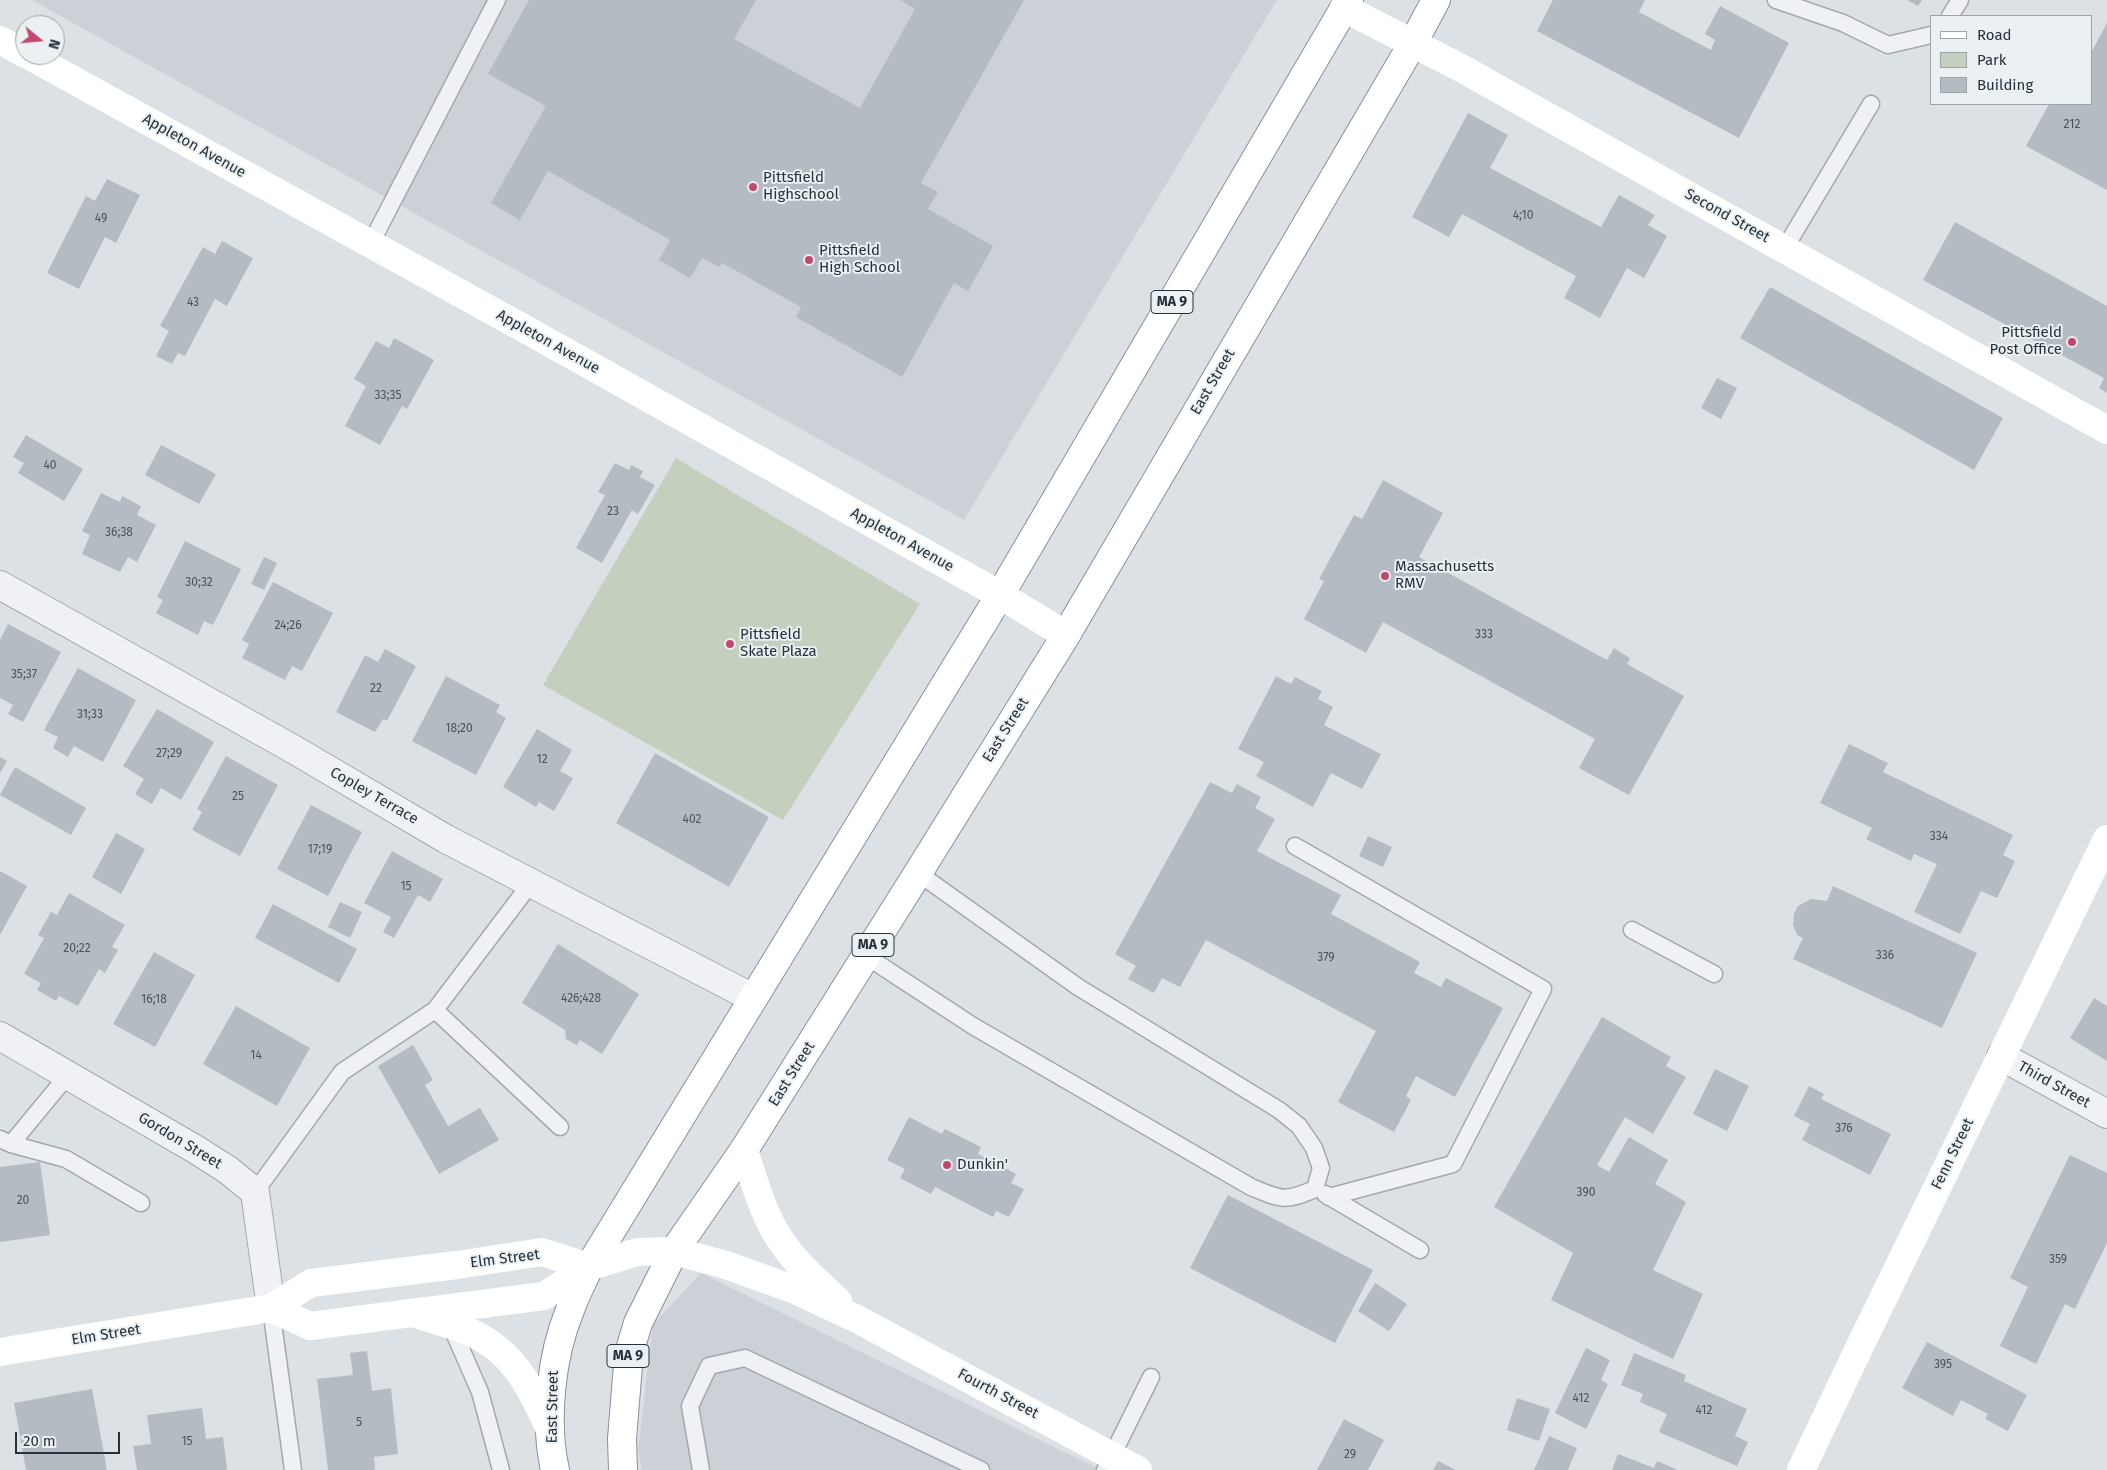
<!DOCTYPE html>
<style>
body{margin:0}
#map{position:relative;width:2107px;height:1470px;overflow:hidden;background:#dce1e5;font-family:"Fira Sans",sans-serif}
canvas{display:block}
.legend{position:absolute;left:1930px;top:15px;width:162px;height:90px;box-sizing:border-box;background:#ebf0f3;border:1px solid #9da4a9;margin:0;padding:6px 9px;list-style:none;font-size:15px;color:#27313a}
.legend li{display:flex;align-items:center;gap:10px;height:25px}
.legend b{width:25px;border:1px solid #9da4a9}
.north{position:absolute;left:15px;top:15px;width:50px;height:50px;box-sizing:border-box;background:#ebf0f3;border:1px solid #9da4a9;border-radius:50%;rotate:107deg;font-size:14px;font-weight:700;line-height:20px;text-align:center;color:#27313a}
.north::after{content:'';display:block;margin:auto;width:18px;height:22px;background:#c4486c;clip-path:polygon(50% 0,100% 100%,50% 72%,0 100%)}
.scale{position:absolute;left:15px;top:1432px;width:105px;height:22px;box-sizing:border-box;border:2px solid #27313a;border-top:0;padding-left:6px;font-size:15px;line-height:18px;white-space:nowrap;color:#27313a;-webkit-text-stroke:4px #ebf0f3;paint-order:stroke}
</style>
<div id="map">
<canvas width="2107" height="1470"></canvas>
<ul class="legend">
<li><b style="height:6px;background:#fff"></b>Road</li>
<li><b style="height:14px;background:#c5cfbe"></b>Park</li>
<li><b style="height:14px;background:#b4bbc2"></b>Building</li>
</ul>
<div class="north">N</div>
<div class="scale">20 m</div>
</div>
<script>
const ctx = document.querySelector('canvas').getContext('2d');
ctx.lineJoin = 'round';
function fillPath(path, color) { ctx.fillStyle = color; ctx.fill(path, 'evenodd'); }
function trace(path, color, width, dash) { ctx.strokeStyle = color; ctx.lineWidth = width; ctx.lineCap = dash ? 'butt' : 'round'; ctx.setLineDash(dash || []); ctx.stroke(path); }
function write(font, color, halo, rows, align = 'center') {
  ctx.font = font + ' "Fira Sans",sans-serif'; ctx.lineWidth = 4; ctx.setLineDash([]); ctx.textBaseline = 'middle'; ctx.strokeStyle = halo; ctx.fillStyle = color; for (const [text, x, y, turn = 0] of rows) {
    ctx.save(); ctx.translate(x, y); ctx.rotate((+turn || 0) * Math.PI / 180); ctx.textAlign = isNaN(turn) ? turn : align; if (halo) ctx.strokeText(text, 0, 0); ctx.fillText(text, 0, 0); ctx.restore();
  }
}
const built = new Path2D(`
 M32,0H1277L964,520Z
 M701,1273L1101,1470H642L638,1450L653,1324Z`);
const green = new Path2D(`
 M676,458L920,604L783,820L543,685Z`);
const building = new Path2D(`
 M529,0H756L734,39L860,108L915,9L900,0H1024L921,183L938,192L928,209L993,246L968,291L954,283L902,377L796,317L801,307L722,263L719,267L702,258L690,278L659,260L670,240L548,171L520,220L491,203L546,106L488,74Z
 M1553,0H1645L1639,12L1711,50L1715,40L1705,34L1720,6L1789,43L1739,138L1537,31Z
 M1907,0H1922L1918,6Z
 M2107,23V190L2026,146L2049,104H2091V53Z
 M1468,113L1508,135L1490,168L1601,227L1619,195L1655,215L1648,225L1667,236L1644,278L1627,268L1600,318L1564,298L1576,276L1462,214L1449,237L1412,217Z
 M107,179L140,195L116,243L105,237L79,289L47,273L86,196L95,201Z
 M1955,222L2107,306V393L2099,388L2104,378L1923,280Z
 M222,241L253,258L227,306L215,299L185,356L178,353L172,364L156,356L169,331L160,326L203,247L215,254Z
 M1770,287L2003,418L1974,470L1740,338Z
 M394,338L434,360L407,409L402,406L380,445L345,426L366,386L354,379L376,341L389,348Z
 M1717,378L1737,388L1721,419L1701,408Z
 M26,435L83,469L64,501L18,473L24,463L13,457Z
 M161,445L216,474L199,504L145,475Z
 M615,463L629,470L631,465L643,471L640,477L655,485L638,514L632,510L602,563L576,548L605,495L598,492Z
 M1383,480L1443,513L1419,557L1607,660L1614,648L1630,658L1627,664L1684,696L1629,795L1579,768L1595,739L1383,622L1366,653L1304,619L1324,581L1319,579L1354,515L1362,519Z
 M101,493L120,502L122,496L141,506L137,515L156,525L137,562L128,557L120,572L82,554L90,535L82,531Z
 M185,541L241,569L213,625L204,621L198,635L156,613L163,600L157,597Z
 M264,557L277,563L264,590L251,584Z
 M273,582L333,613L302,671L292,666L285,680L242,658L249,644L242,640Z
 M8,624L61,652L23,722L8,714L13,705L0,698V640Z
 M385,649L416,666L387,721L383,719L375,732L336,712L365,655L378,662Z
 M78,668L136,700L103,762L74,746L68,757L53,748L58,737L44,730Z
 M446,676L500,705L496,712L506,718L476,775L412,741Z
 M1276,676L1291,684L1295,677L1322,691L1318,699L1333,707L1324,725L1381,754L1362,789L1331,773L1313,807L1256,776L1264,762L1238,749Z
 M157,709L214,742L181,800L161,788L152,804L135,794L144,779L123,766Z
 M537,729L572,750L560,771L573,778L554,811L539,802L536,807L503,787Z
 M1849,744L1888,763L1883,772L2013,835L2003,855L2015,861L1997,898L1981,891L1960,934L1914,912L1937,864L1914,854L1911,861L1866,839L1872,828L1820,803Z
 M655,753L769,817L729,887L616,823Z
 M226,756L278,785L240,856L192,830L202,812L197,809Z
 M0,757L7,761L0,773Z
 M15,767L86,808L71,835L0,795Z
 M1210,782L1232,793L1237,784L1261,797L1255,808L1275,819L1257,851L1341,895L1331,914L1420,962L1414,973L1441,987L1446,978L1503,1008L1455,1097L1416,1076L1406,1096L1411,1100L1394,1132L1338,1102L1376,1031L1206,940L1180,987L1162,978L1154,993L1128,979L1136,966L1115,954Z
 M311,805L362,832L328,896L277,869Z
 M116,833L145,849L121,894L92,877Z
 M1368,836L1392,847L1383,867L1359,856Z
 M392,851L443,879L430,902L418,895L394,938L383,932L391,917L364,903Z
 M0,871L27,886L0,935Z
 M1833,886L1977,953L1942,1028L1793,959L1803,938L1797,935L1793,925L1794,914L1798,906L1811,899L1827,901Z
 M69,893L125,925L112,947L118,950L105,973L99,969L78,1006L59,996L56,1001L37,990L41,983L24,974L44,938L38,935L51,912L57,915Z
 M340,902L362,912L350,938L328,927Z
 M273,904L357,949L339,983L255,938Z
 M558,944L639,994L602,1054L580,1040L577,1045L566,1039L565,1030L522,1003Z
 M154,952L195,975L155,1047L113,1024Z
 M2094,998L2107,1006V1061L2070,1038Z
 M236,1006L310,1048L277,1106L203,1064Z
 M1602,1017L1671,1057L1666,1066L1686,1077L1653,1134L1625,1117L1597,1165L1609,1172L1629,1137L1668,1160L1655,1184L1686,1202L1653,1270L1703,1294L1673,1359L1551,1300L1573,1253L1494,1207Z
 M413,1045L433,1080L425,1085L448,1126L480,1108L499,1140L439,1174L378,1066Z
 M1715,1069L1749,1086L1727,1131L1693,1114Z
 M1809,1086L1824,1094L1821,1099L1891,1134L1870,1175L1802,1140L1810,1124L1794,1116Z
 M909,1117L942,1134L945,1129L981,1147L978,1154L1016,1174L1011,1183L1024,1189L1009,1217L996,1211L993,1217L935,1187L931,1194L900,1178L905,1169L887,1160Z
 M2070,1155L2107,1173V1243L2075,1309L2065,1304L2036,1364L2000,1346L2028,1287L2010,1278Z
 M40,1162L50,1235L0,1242V1167Z
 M1228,1195L1373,1270L1335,1343L1190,1268Z
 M1375,1283L1407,1304L1389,1331L1358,1311Z
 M1927,1342L2027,1395L2008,1431L1985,1419L1988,1414L1961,1400L1953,1416L1902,1388Z
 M1586,1348L1610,1360L1601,1380L1608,1384L1586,1429L1555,1413Z
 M367,1351L372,1391L391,1388L398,1454L374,1457L375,1470H328L317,1379L353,1375L350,1353Z
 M1634,1353L1686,1375L1684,1381L1747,1409L1735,1436L1748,1442L1737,1466L1659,1432L1667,1414L1640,1402L1643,1394L1621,1385Z
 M92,1389L107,1470H26L14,1403Z
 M1517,1398L1550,1409L1539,1441L1507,1430Z
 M202,1408L206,1439L223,1437L227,1470H137L133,1446L151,1444L147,1415Z
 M1344,1419L1384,1440L1368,1470H1317Z
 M1549,1436L1577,1448L1568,1470H1534Z
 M1618,1454L1654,1468L1657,1461L1678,1470H1612Z
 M1438,1461L1456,1470H1433Z`);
const lane = new Path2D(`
 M1776,0L1843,23L1888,45L1931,35
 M1950,16L1960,0
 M371,243L497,0
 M1785,248L1871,104
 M1295,846L1543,989L1453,1164L1329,1197
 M1632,930L1714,974
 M866,956L973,1026L1251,1187C1282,1200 1284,1202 1315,1189L1321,1168L1314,1148L1299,1126L1279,1110L1078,987L918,873
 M435,1010L560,1127
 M0,1139L11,1144L68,1075
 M11,1144L66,1159L141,1203
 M255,1192L342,1072L435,1010L531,883
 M1325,1194L1420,1250
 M271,1308L293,1470
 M451,1326L480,1392L501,1470
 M701,1470L690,1406L709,1366L745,1358L981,1470
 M1105,1470L1151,1377`);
const street = new Path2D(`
 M0,585L293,749L446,839L753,998
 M0,1036L195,1149L228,1170L255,1192L271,1308
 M2001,1056L2107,1114`);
const secondary = new Path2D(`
 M1344,8L1461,68L2107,430
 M0,40L25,54
 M28,55L534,334L1000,595L1066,635
 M744,1150C753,1177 761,1208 776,1233C791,1259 815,1280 838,1301
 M271,1308L310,1326L544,1296L589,1267L637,1252L674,1251L723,1264L793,1289L857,1319L1138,1470
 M419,1315C434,1320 449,1324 463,1329C512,1348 530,1385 550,1430
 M0,1352L271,1308L311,1283L457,1265L542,1252L589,1267
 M1801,1470L1860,1346L2107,839`);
const highway = new Path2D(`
 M555,1470C544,1421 551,1356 570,1310C575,1295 583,1281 589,1267L1000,595L1349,0
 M623,1470L622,1439L629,1353L638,1323L674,1251L744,1150L918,873L1066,635L1413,43L1436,0`);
const markers = [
 [753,187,5,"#c4486c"],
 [809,260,5,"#c4486c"],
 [2072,342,5,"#c4486c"],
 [1385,576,5,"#c4486c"],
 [730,644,5,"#c4486c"],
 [947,1165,5,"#c4486c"]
];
const numberNames = [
 ["212",2072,125],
 ["4;10",1523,216],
 ["49",101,219],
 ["43",193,303],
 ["33;35",388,396],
 ["40",50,466],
 ["23",613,512],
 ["36;38",119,533],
 ["30;32",199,583],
 ["24;26",288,626],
 ["333",1484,635],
 ["35;37",24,675],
 ["22",376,689],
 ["31;33",90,715],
 ["18;20",459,729],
 ["27;29",169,754],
 ["12",542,760],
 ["25",238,797],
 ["402",692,820],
 ["334",1939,837],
 ["17;19",320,850],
 ["15",406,887],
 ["20;22",77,949],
 ["336",1885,956],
 ["379",1326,958],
 ["426;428",581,999],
 ["16;18",154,1000],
 ["14",256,1056],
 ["376",1844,1129],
 ["390",1586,1193],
 ["20",23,1201],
 ["359",2058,1260],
 ["395",1943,1365],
 ["412",1581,1399],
 ["412",1704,1411],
 ["5",359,1423],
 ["15",187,1442],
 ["29",1350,1455]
];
const shields = [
 [1172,302,42],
 [873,945,42],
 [628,1356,42]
];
const shieldNames = [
 ["MA 9",1172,302],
 ["MA 9",873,945],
 ["MA 9",628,1356]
];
const streetNames = [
 ["Appleton Avenue",194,146,29],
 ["Second Street",1727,216,29],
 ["Appleton Avenue",548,342,29],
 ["East Street",1213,382,-60],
 ["Appleton Avenue",902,540,29],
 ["East Street",1006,730,-58],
 ["Copley Terrace",374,796,30],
 ["East Street",792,1074,-58],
 ["Third Street",2054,1085,29],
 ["Gordon Street",180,1141,31],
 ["Fenn Street",1953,1154,-64],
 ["Elm Street",505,1259,-7],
 ["Elm Street",106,1335,-9],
 ["Fourth Street",998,1394,28],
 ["East Street",553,1407,-89]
];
const poiNames = [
 ["Pittsfield",763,178],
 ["Highschool",763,195],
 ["Pittsfield",819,251],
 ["High School",819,268],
 ["Pittsfield",2062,333,"right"],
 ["Post Office",2062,350,"right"],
 ["Massachusetts",1395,567],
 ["RMV",1395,584],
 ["Pittsfield",740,635],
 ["Skate Plaza",740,652],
 ["Dunkin'",957,1165]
];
fillPath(built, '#cbd1d6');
fillPath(green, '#c5cfbe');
fillPath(building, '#b4bbc2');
trace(lane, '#a2a9ae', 19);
trace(street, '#a2a9ae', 30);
trace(highway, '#85919b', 30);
trace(lane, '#eff1f4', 16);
trace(street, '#eff1f4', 28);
trace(secondary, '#fff', 28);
trace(highway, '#fff', 28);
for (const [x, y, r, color] of markers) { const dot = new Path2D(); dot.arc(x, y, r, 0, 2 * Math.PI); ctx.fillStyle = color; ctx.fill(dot); trace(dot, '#ebf0f3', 2); }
write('12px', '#4a545c', null, numberNames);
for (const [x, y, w] of shields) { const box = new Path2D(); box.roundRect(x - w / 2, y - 11.5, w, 23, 4); ctx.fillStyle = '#ebf0f3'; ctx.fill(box); trace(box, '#27313a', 1); }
write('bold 14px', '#27313a', null, shieldNames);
write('15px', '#27313a', '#ebf0f3', streetNames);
write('15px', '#27313a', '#ebf0f3', poiNames, 'left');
</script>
